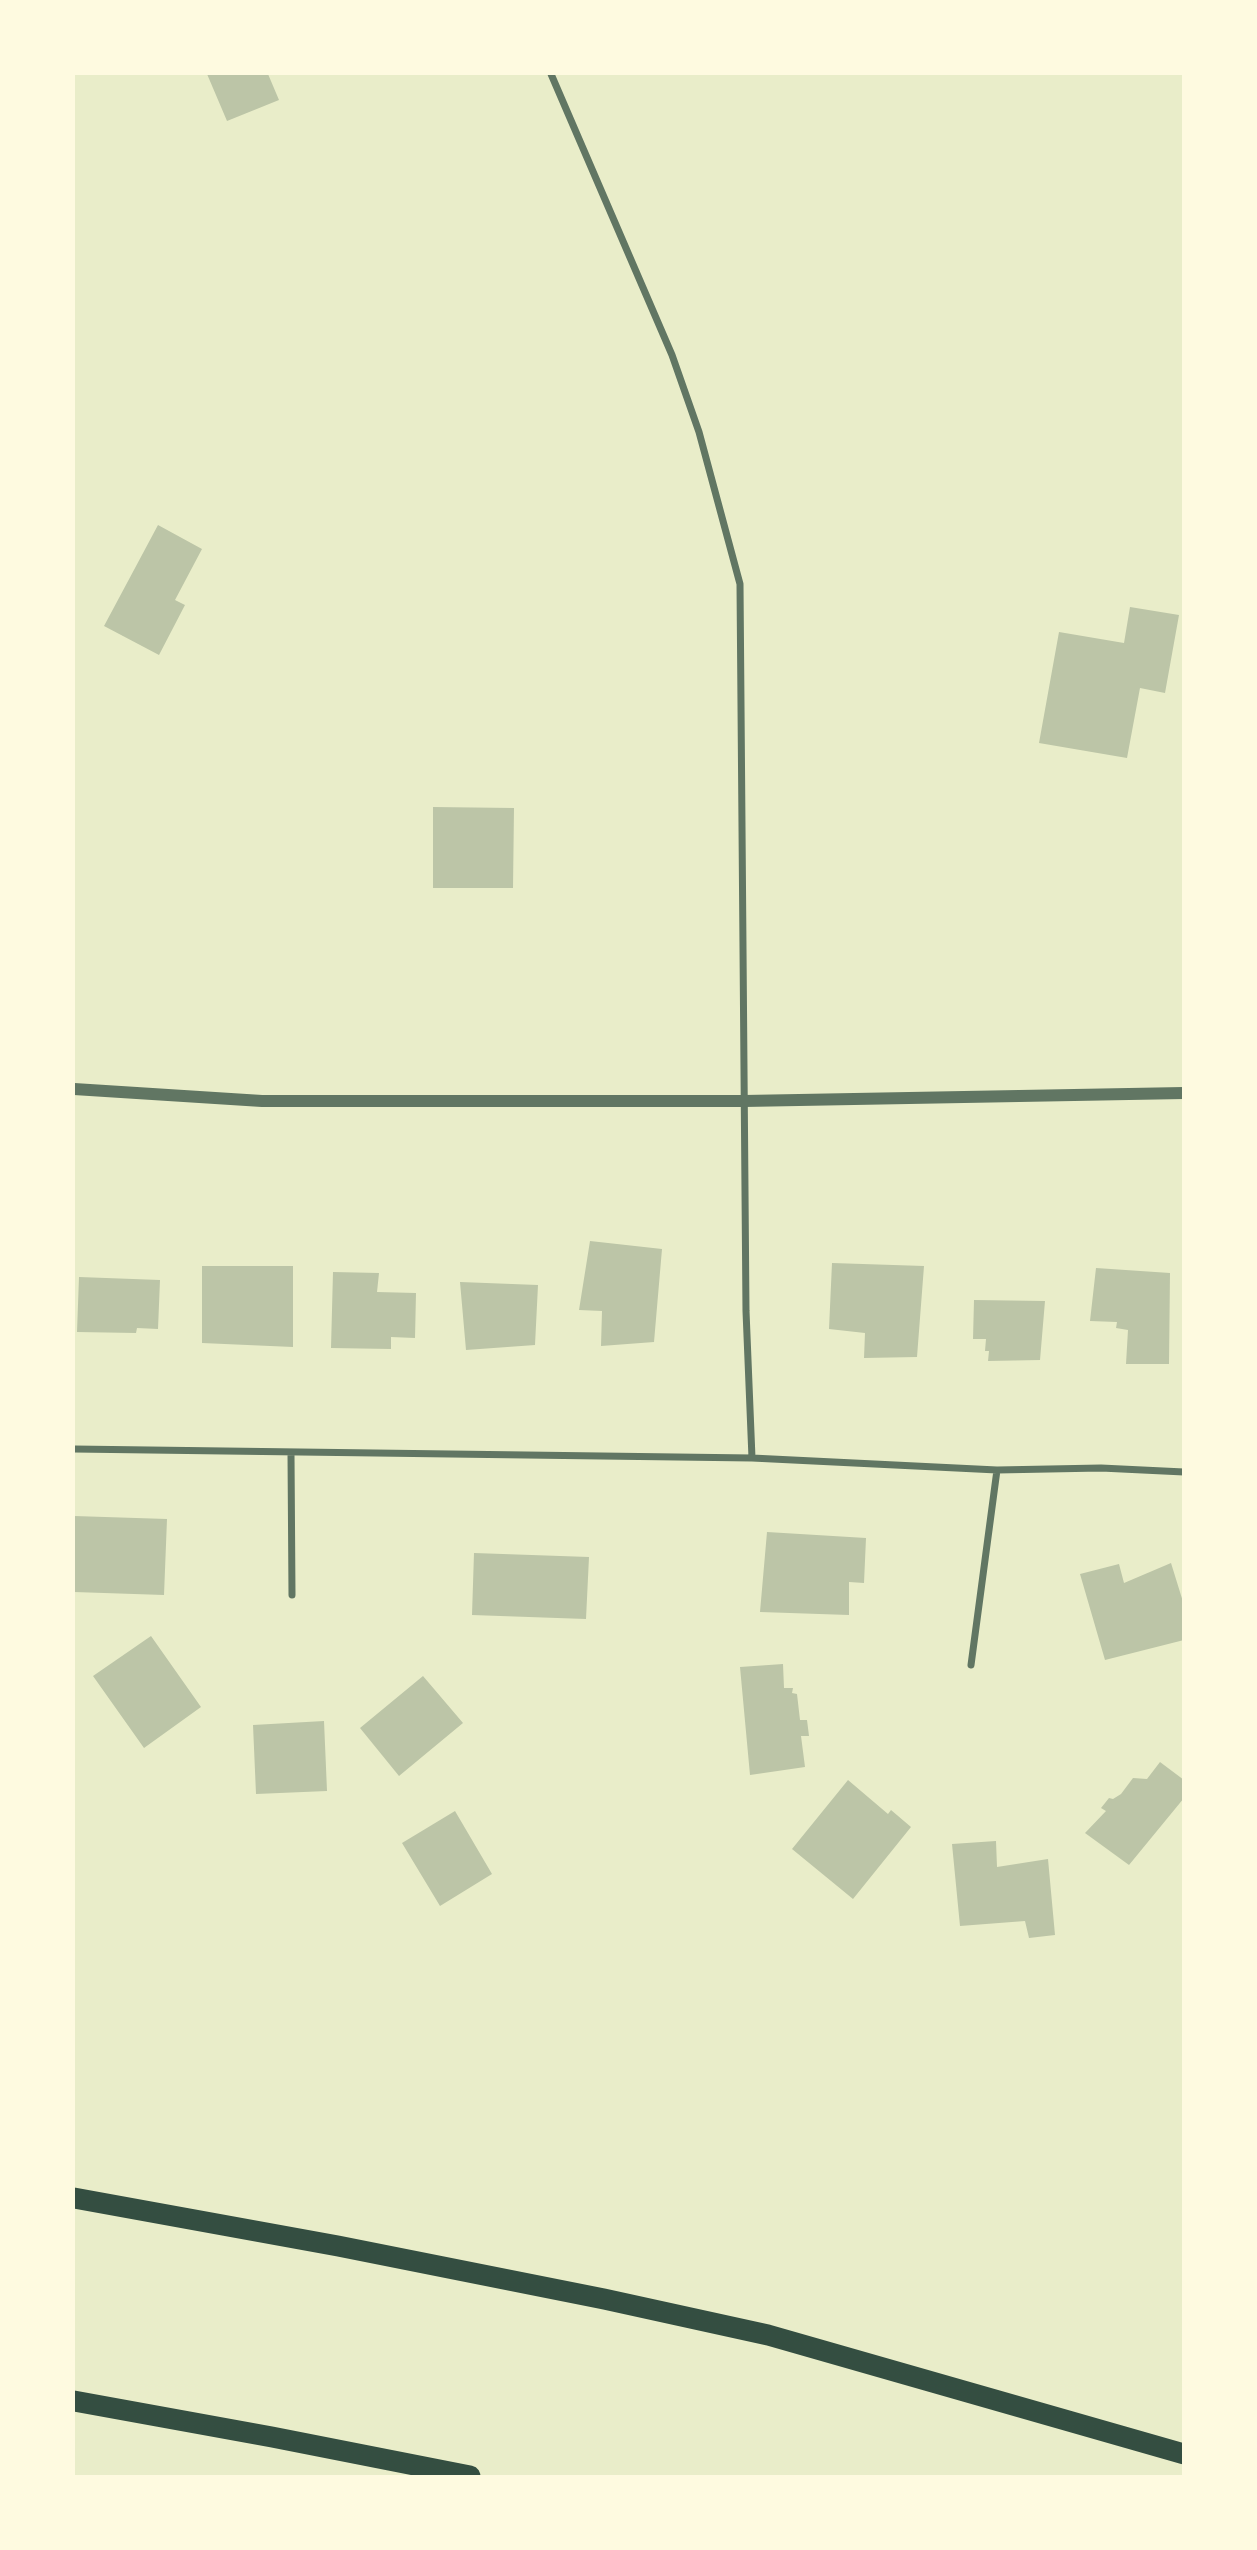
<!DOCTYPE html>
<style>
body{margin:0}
#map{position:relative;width:1257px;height:2550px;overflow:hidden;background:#e9edc9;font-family:Barlow,sans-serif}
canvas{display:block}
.frame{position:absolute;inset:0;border:75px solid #fefae0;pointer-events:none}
</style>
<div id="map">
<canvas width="1257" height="2550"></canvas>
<div class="frame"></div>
</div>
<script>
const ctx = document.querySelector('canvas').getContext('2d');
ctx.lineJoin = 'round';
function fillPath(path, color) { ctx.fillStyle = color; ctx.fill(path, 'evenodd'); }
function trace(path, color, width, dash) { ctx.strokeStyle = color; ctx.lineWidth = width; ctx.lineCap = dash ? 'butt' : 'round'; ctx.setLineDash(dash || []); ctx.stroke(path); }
const building = new Path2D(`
 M207,74H268L279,100L227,121Z
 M158,525L202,549L175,600L185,605L159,655L104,626Z
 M1130,607L1179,615L1165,693L1140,688L1127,758L1039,743L1059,632L1124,643Z
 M433,807L514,808L513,888H433Z
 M590,1241L662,1249L654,1342L601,1346L602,1311L579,1310Z
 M832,1263L924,1266L917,1357L864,1358L865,1333L829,1329Z
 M202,1266H293V1347L202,1343Z
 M1096,1268L1170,1273L1169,1364H1126L1128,1330L1116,1328L1117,1322L1090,1321Z
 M333,1272L379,1273L377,1292L416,1293L415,1338L391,1337V1349L331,1348Z
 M79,1277L160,1280L158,1329L137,1328L136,1333L77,1332Z
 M460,1282L538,1285L535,1345L466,1350Z
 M974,1300L1045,1301L1040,1360L988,1361L989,1351H985L986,1339H973Z
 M74,1516L167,1519L164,1595L74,1592Z
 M767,1532L866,1538L864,1583L849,1582V1615L760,1612Z
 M474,1553L589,1557L586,1619L472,1615Z
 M1171,1563L1184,1605V1640L1105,1660L1080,1574L1119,1564L1124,1583Z
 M151,1636L201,1707L144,1748L93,1676Z
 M783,1664L784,1688H793L792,1693L797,1694L800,1720H807L809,1736H801L805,1767L750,1775L740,1667Z
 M423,1676L463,1723L399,1776L360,1728Z
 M324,1721L327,1791L256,1794L253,1725Z
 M1160,1762L1184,1780V1798L1129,1865L1085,1833L1106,1811L1101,1808L1109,1798L1113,1799L1121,1794L1133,1778L1147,1779Z
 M848,1780L888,1814L891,1810L911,1827L853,1899L792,1849Z
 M455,1811L492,1874L440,1906L402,1843Z
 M996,1841L997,1867L1048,1859L1055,1935L1029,1938L1025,1921L960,1926L952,1844Z`);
const minor = new Path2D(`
 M551,74L672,355L699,432L740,584L746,1311L752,1458
 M74,1449L752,1458L997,1470L1101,1468L1184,1472
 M291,1454L292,1595
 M971,1665L997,1470`);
const tertiary = new Path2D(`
 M74,1089L262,1101H744L1184,1093`);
const motorway = new Path2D(`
 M74,2198L338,2246L604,2299L768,2335L1184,2454
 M74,2401L272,2437L470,2476`);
fillPath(building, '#bcc5a7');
trace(minor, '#617663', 7);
trace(tertiary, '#617663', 12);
trace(motorway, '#344e41', 21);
</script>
